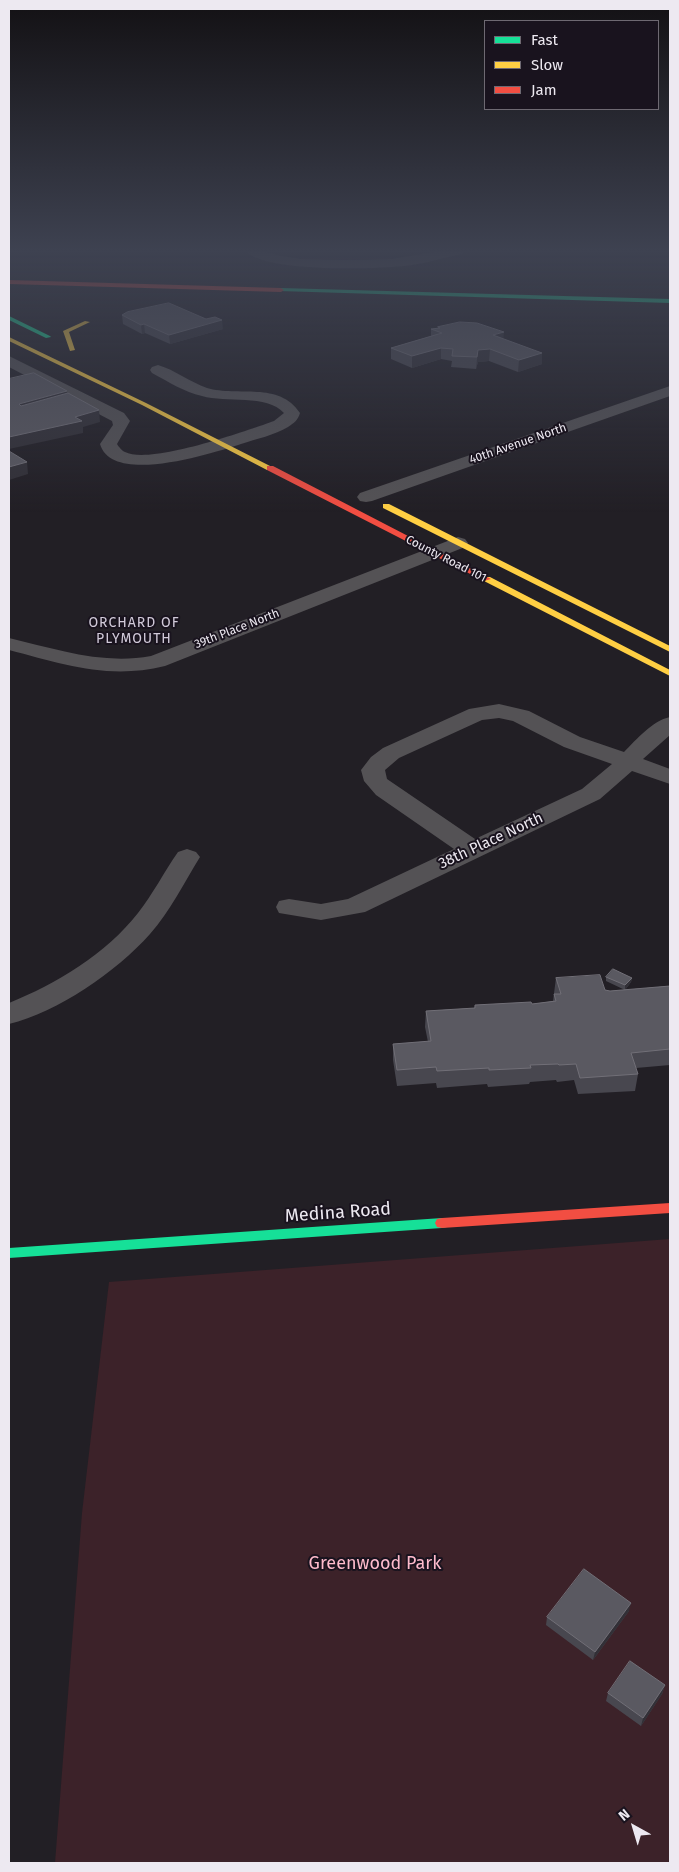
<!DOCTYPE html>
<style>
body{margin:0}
#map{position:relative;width:679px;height:1872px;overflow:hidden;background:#221f25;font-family:"Fira Sans",sans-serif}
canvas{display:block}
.frame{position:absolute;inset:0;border:10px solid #ede9f1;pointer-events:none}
.legend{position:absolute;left:484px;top:20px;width:175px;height:90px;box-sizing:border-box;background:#19131e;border:1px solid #6e6972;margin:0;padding:6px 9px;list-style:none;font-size:15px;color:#ede9f1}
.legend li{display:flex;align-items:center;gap:10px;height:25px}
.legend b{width:25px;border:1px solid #6e6972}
.north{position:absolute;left:609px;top:1802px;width:50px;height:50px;-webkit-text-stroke:4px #19131e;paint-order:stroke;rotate:321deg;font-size:14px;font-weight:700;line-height:20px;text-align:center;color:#ede9f1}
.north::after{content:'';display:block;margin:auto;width:18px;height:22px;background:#ede9f1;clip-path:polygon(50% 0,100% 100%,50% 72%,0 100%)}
</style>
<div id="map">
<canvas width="679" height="1872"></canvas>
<div class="frame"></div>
<ul class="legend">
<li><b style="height:6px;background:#16e098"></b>Fast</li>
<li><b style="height:6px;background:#ffcf43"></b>Slow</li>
<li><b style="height:6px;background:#f24e42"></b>Jam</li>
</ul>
<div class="north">N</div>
</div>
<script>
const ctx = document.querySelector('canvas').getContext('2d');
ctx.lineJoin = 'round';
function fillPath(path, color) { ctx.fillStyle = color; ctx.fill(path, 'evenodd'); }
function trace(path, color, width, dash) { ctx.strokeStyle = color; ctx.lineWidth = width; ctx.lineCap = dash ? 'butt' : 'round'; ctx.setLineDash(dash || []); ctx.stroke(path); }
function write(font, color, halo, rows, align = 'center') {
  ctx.font = font + ' "Fira Sans",sans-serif'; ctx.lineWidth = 4; ctx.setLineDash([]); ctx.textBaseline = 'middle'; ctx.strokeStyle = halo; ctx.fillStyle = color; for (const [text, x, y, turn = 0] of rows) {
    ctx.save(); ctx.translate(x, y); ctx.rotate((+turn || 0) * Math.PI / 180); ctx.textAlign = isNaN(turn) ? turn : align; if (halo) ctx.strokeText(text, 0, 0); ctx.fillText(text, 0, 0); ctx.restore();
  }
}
const green = new Path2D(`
 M670,1239V1863H55L82,1513L109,1282Z`);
const street = new Path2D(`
 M246,251H263L281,256L302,259L350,260L391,259L441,251H464L462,254C443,258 424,264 405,266C377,269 264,273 246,251Z
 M9,356L124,413L130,421L117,444C119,447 122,451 125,452C150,465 246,431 274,421L284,413C267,394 226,403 202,396C184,392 169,382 152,373L150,370L152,367L158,365C175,370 190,382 207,388C238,397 279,381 300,413C298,420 294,423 288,427C275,435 256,439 241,444C213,453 112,486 100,444L113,425L112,421L9,367Z
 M670,386V396L372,501L366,502L360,501L357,497L360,493Z
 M458,537L465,539L468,543L465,547L165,666C108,680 63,664 9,650V638C56,649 102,665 151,656Z
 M499,704L529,711L580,737L624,752C637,739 652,721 670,717V735L643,759L670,769V784L632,771L600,799L365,912L321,920L279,913L276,907L279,901L289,899L321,904L348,899L454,849L376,795L364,781L361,770L371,757L383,748L469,709ZM499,718L513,721L564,747L612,764L582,789L475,839L387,779L385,770L399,758L482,720Z
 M187,849L196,852L200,857C184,883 170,911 150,934C116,972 58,1012 9,1024V1003C56,984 106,954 138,913C153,894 164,872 178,852Z`);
const fast = new Path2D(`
 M281,288L670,299V303L279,291Z
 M9,316L50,336L51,337L46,338L9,320Z
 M442,1218L447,1219L449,1223L447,1227L442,1228L9,1258V1248Z`);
const slow = new Path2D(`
 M85,321L90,322L69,332L75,350L70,351L63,331Z
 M9,337L146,403L274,468L267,470L142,405L9,341Z
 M383,504H389L670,646V652L383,508Z
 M484,577H490L670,670V676L484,581Z`);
const jam = new Path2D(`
 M9,280L281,288L284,290L281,292L9,284Z
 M267,466H273L491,579L484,581L267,470Z
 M670,1203V1213L442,1228L437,1227L435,1223L437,1219L442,1218Z`);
const wall = new Path2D(`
 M122,315L223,329L170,344L145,333L142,334L123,324Z
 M438,327L503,339L542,364L518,372L489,361L478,362L476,369L451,367L452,361L441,359L412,368L391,359V348L431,336V329L438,328Z
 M606,977L632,978L631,982L625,990L606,981Z
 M556,978L610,991L670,986V1065L636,1068L638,1074L635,1091L578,1094L574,1080L557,1082L556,1080L530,1082L529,1084L488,1087L487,1084L437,1088L436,1083L397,1086L393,1060V1044L428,1042L425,1027L426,1011L474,1008L475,1005L532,1004L553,1001Z
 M629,1611L593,1660L546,1625L547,1617Z
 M665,1685L662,1694L641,1726L606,1701L608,1693Z`);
const shadedWall = new Path2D(`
 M222,320L223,329L170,344L169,335Z
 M144,324L145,333L142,334L141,325Z
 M504,332L503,343L493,335Z
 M441,348V359L412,368V356Z
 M490,349L489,361L478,362L476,369L478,350Z
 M542,353V364L518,372L519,360Z
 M67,391L69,403L20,416L19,404Z
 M99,410L100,422L83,427V433L9,449V437Z
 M27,462L28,474L9,480V467Z
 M632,978L631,982L625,990V985Z
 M631,1603L629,1611L593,1660L595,1652Z
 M665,1685L662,1694L641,1726L643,1718Z`);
const building = new Path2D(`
 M169,303L206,319L215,317L222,320L169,335L144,324L141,325L122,315L127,312Z
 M460,322L477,323L504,332L493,335L542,353L519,360L490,349L478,350L477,357L452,356L453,349L441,348L412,356L391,348L442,333L431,329L440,328L438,327Z
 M34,373L67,391L19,404L21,406L68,393L99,410L75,417L82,421L9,437V379Z
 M9,451L27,462L9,467Z
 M613,969L632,978L625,985L606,977Z
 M600,975L605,990L610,991L670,986V1049L631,1053L638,1074L580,1078L576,1064L559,1065L558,1064L530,1065L531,1068L489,1070V1068L437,1071L436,1067L397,1070L393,1044L431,1041L426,1011L475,1008V1005L531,1002L532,1004L556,1001L554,994H561L556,978Z
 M584,1569L631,1603L595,1652L547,1617Z
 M630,1661L665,1685L643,1718L608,1693Z`);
const farStreetnames = [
 ["40th Avenue North",518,444,-19],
 ["County Road 101",446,559,27],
 ["39th Place North",237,629,-21]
];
const farNeighbourhoodnames = [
 ["ORCHARD OF",134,623],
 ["PLYMOUTH",134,639]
];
const streetNames = [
 ["38th Place North",491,841,-25]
];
const nearStreetnames = [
 ["Medina Road",338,1213,-4]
];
const nearParknames = [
 ["Greenwood Park",375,1564]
];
fillPath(green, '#3c2229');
fillPath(street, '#545255');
fillPath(fast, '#16e098');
fillPath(slow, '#ffcf43');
fillPath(jam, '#f24e42');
fillPath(wall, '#48474f');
fillPath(shadedWall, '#323037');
fillPath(building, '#5a5961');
trace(building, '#716f77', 1);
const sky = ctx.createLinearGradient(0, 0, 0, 513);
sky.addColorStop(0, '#131114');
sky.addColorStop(0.49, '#3e4251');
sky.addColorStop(1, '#3e425100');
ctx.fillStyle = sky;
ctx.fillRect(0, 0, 679, 513);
write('12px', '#ede9f1', '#19131e', farStreetnames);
ctx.letterSpacing = '1px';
write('14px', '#d1cad9', '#19131e', farNeighbourhoodnames);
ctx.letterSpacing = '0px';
write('15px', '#ede9f1', '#19131e', streetNames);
write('18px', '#ede9f1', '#19131e', nearStreetnames);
write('18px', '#febbcc', '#19131e', nearParknames);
</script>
